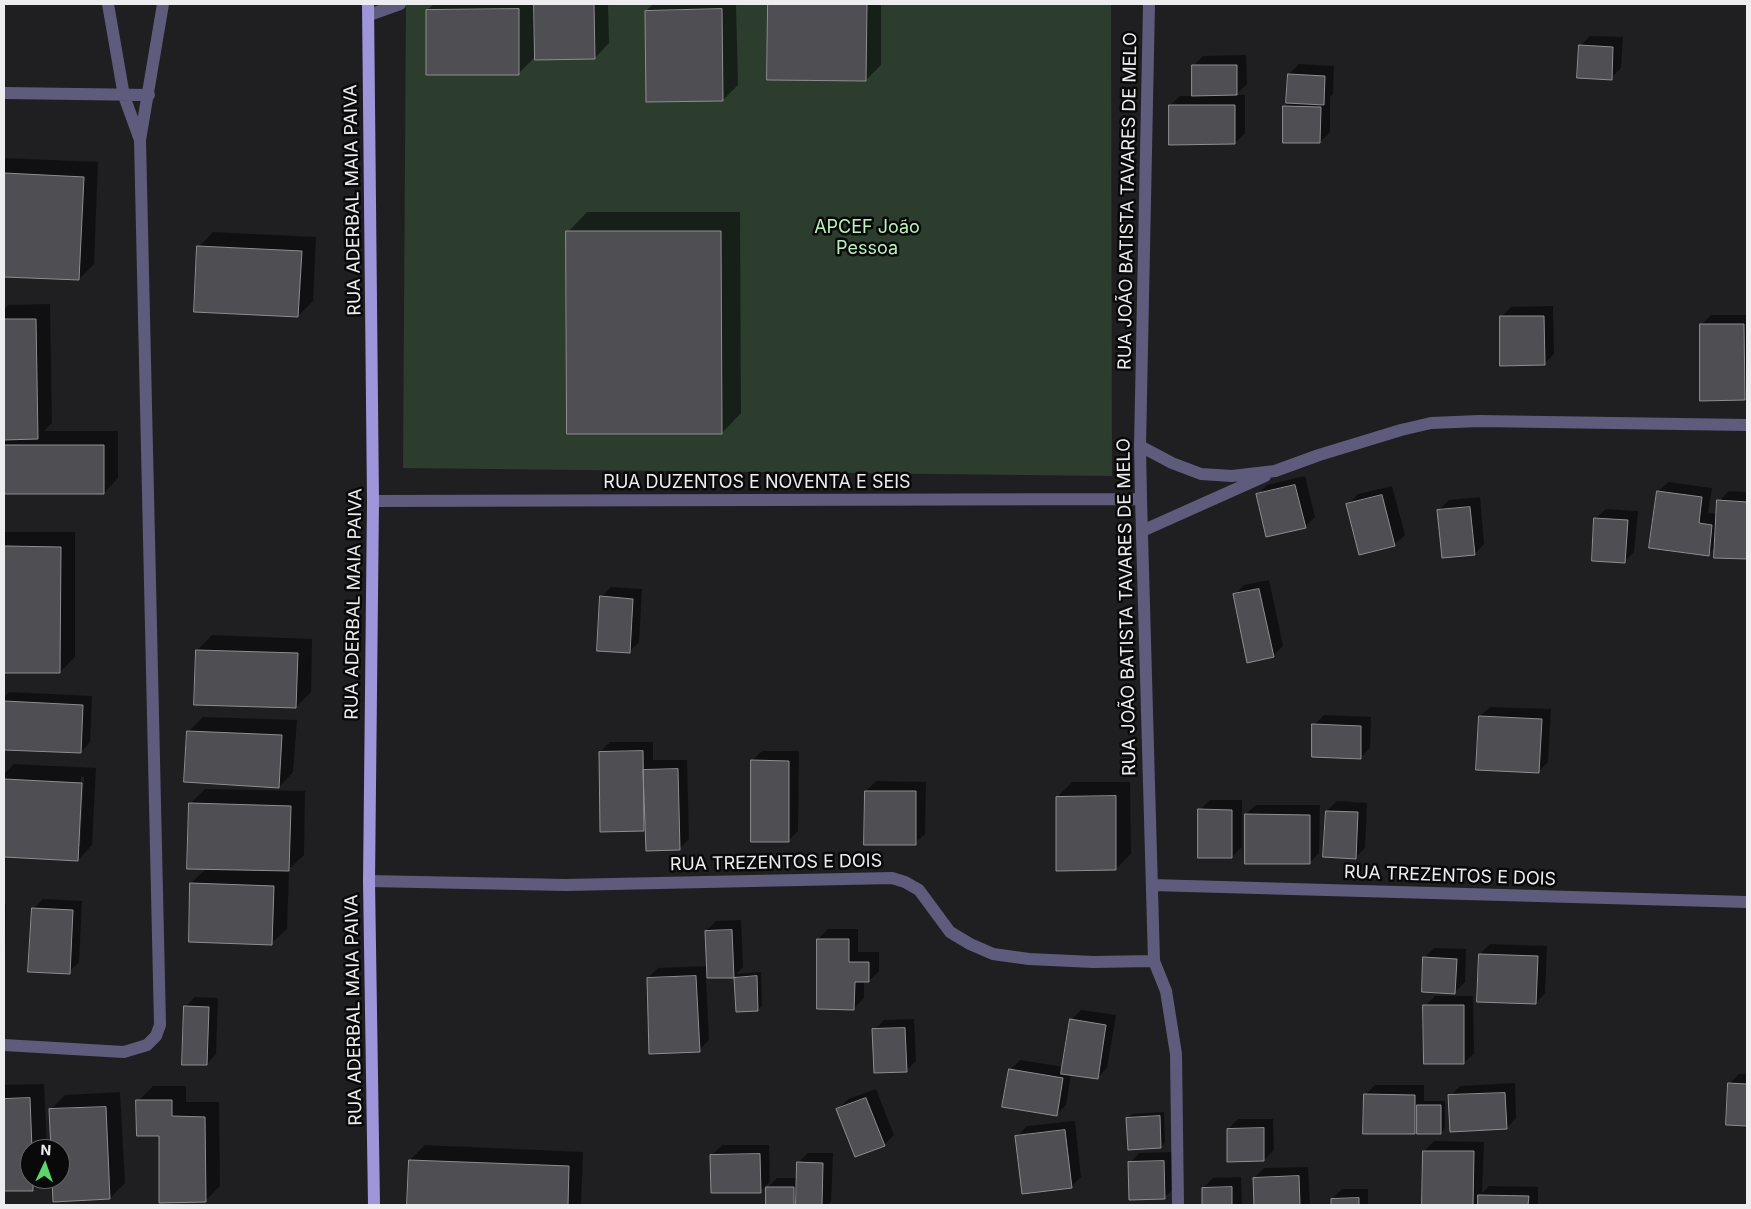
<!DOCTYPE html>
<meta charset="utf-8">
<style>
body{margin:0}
#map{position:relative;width:1751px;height:1209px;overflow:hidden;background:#1f1f22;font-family:Inter,sans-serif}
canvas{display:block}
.frame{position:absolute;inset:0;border:5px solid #ededef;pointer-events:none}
.north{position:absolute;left:20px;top:1139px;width:50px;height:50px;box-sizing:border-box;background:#09090a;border:1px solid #646466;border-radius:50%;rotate:3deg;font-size:14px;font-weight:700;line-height:20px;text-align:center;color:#ededef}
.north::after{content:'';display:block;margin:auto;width:18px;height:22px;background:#5cd56d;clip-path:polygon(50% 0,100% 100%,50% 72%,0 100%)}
</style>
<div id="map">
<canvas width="1751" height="1209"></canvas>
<div class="frame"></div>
<div class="north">N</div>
</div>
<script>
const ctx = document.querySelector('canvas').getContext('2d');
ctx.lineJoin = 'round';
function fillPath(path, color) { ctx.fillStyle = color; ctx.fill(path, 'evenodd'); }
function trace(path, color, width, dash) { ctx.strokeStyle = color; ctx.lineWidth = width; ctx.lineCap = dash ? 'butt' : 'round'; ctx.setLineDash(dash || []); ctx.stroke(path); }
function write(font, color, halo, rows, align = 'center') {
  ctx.font = font + ' Inter,sans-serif'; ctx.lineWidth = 5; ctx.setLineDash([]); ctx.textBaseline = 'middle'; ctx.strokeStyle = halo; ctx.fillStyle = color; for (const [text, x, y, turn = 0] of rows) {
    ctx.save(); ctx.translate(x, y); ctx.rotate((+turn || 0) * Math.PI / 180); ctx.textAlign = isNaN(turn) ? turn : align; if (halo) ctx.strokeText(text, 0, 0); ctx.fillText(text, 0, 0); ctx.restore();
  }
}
const green = new Path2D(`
 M406,4H1111L1112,476L403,468Z`);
const shadow = new Path2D(`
 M434,4H608L609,43L595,58L534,35V58L519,73L427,10Z
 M653,4H736L738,85L723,100L646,11Z
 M769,4H881V65L866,80L769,79Z
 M1590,36L1623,37L1621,68L1611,78L1580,46Z
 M1246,55L1247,84L1235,95H1245V133L1235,143L1170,105L1180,96H1193V66L1203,56Z
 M1299,64L1334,66L1333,94L1330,97V132L1320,142L1285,107L1289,102V74Z
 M4,158L98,162L94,264L79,279L4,275Z
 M587,212H740L741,413L722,433L568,232Z
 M213,232L316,237L313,301L298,316L199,247Z
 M50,304L52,423L44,431H118V478L104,493L4,492V310L8,305Z
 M1553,306L1554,354L1544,364L1501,317L1511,307Z
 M1711,315H1747V396L1744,399L1701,325Z
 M1305,476L1315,517L1305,527L1258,495L1267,485Z
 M1668,482L1712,488L1708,513L1718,514L1719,501L1729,491L1747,492V558L1716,556V546L1708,554L1658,492Z
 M1392,486L1405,535L1395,544L1360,553L1348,504L1358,494Z
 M1480,497L1484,544L1475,554L1439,510L1449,500Z
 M1606,509L1638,511L1634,552L1624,562L1596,518Z
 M5,532H75V657L60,672H4Z
 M1269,580L1283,646L1273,656L1234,595L1244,585Z
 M611,587L642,589L639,642L629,652L601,597Z
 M212,635L312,639L311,692L296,707L197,650Z
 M9,692L92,696L90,742L81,752L4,749V697Z
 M1490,707L1551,709L1548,762L1538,772L1480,716Z
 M1324,715L1371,717L1370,748L1360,758L1314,725Z
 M203,717L297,720L293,772L279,787L188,732Z
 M610,742H653V760H687L689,839L679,849L646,830H601L600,752Z
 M762,751H799L798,831L788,841L752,761Z
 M14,764L96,768L92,845L78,860L4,856V774ZM81,776L84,777L80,846H78Z
 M876,781L926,782L925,834L915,843L866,791Z
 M1072,782H1130L1131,854L1116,869L1057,797Z
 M205,789L305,791L304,855L287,871H289L287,929L272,943L191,883L207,868L190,804Z
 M1210,800H1242V847L1232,857L1200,810Z
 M1337,801L1367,803L1365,848L1355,858L1327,811Z
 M1256,805H1320L1319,853L1309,863L1246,814Z
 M43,899L82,901L79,962L69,972L33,909Z
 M4,904L6,905L5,958L4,959Z
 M741,920L743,967L736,974L761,972L762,1005L758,1010L735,978L737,976L706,977L709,1040L699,1050L648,978L658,968L708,966L706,931L716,921Z
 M828,929H858V952H879V971L869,981H864V998L854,1008L818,939Z
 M1490,944L1547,946L1545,993L1536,1003L1480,954Z
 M1434,948L1466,949L1465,982L1455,992L1424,958Z
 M1435,996H1473L1474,1053L1464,1063L1425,1006Z
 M195,997L218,998L216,1054L207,1064L185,1007Z
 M1081,1010L1116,1015L1107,1068L1097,1078L1071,1074L1066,1105L1056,1115L1010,1070L1020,1060L1064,1067L1071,1020Z
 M914,1019L916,1061L906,1071L874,1030L884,1020Z
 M1739,1074H1747V1125L1727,1124L1729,1084Z
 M1515,1083L1516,1118L1507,1128L1450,1096L1460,1086Z
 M44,1084L47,1149H30V1179H43L33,1189L4,1190V1085Z
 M1375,1085H1424V1101H1445V1128L1441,1133L1418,1129L1414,1133L1365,1095Z
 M153,1086H186V1102H219L220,1186L205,1201L138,1101Z
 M876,1089L894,1135L884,1145L838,1109L848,1099Z
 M120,1092L125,1183L110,1198L54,1179H60V1149H52L50,1110L65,1095Z
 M1164,1112L1165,1142L1161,1147L1128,1118L1132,1114Z
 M1238,1119H1273L1274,1150L1264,1160L1228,1129Z
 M1075,1121L1081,1177L1071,1187L1017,1136L1027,1126Z
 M1434,1141L1484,1142L1482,1193L1489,1186L1538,1187V1205H1423L1424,1151Z
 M425,1145L583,1152L581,1205H408L410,1160Z
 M722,1145H769L770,1182L760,1191L712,1155Z
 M1173,1152L1174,1188L1164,1198L1130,1163L1139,1153Z
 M808,1153H833L831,1202L828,1205H768L767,1188L777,1178H798V1163Z
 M1308,1167L1310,1205H1255L1254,1178L1264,1168Z
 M1241,1177L1242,1205H1203V1188L1213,1178Z
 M1342,1189H1368V1205H1332V1199Z`);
const building = new Path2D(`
 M534,4H594L595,59L535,60Z
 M768,4H867L866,81L767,80Z
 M519,9V75H426V10Z
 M722,9L723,101L646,102L645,11Z
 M1579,45L1613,47L1612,80L1577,78Z
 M1192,65H1237V95L1192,96Z
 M1288,74L1325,76L1324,105L1286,103Z
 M1169,105H1235V144L1169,145Z
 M1283,106L1321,107L1320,143H1283Z
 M4,173L84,177L79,280L4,277Z
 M566,231H721L722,434H567Z
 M197,246L302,251L298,317L194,312Z
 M1500,316H1544L1545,365L1500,366Z
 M4,319H36L38,439L4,440Z
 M1700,324H1744L1745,400L1700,401Z
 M4,445H104V494H4Z
 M1295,485L1306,528L1266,537L1256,494Z
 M1657,491L1702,497L1699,523L1712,525L1709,556L1649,548Z
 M1382,495L1395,546L1359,555L1346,504Z
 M1717,500L1747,502V559L1714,558Z
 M1470,507L1475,555L1442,558L1437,510Z
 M1594,518L1628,520L1625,563L1592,561Z
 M4,546L61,547L60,673H4Z
 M1259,589L1274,657L1247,663L1233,594Z
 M600,596L633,599L630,653L597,651Z
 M196,650L298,653L296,708L194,705Z
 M4,701L83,705L81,753L4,750Z
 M1479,716L1542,719L1539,773L1476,770Z
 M1312,724L1361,726V759L1312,757Z
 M187,731L282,735L279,788L184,782Z
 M643,751L644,831L600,832L599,752Z
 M751,760L789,761V842H751Z
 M678,769L680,850L646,851L643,770Z
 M4,779L82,783L78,861L4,857Z
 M865,791H916V845H864Z
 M1116,796V870L1056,871V797Z
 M189,803L291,806L289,871L187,869Z
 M1198,809L1232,810V858H1198Z
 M1326,811L1358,812L1356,859L1323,857Z
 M1245,814L1310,815V864H1245Z
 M190,883L274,886L272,945L189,942Z
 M32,908L73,910L70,974L28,972Z
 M732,930L734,978H707L705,931Z
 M817,939H849V962H869V982H855L854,1010L817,1009Z
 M1479,954L1538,956L1536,1004L1477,1002Z
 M1423,957L1457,959L1455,994L1422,992Z
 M696,976L700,1052L649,1054L647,978Z
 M757,976L758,1011L736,1012L734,978Z
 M1423,1005H1464V1064H1424Z
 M184,1006L209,1007L207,1065H182Z
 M1070,1019L1106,1025L1098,1079L1061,1074Z
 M905,1028L907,1072L874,1073L872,1029Z
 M1009,1069L1063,1078L1057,1116L1002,1107Z
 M1728,1083L1747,1084V1126L1726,1125Z
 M1505,1093L1507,1129L1450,1132L1448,1095Z
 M1364,1094L1415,1095V1134H1363Z
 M30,1098L32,1149H30V1179H33V1191H4V1099Z
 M866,1098L885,1146L855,1157L836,1109Z
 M136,1100H172V1116L205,1117L206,1202L159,1203V1136H137Z
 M1417,1105H1441V1134H1417Z
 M106,1107L110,1199L53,1202L52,1179H60V1149H51L49,1109Z
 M1160,1116L1161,1148L1128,1150L1126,1118Z
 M1264,1128V1161L1227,1162V1129Z
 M1065,1130L1072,1188L1022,1194L1015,1136Z
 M1423,1151H1474L1473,1205H1422Z
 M760,1154L761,1193H711L710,1155Z
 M409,1160L569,1166L568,1205H407Z
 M1164,1161L1165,1199L1129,1200L1128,1162Z
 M797,1162L823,1163L822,1205H796Z
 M1299,1176L1300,1205H1254L1253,1178Z
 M766,1187H794V1205H766Z
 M1232,1187V1205H1202V1188Z
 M1478,1195L1529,1196L1528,1205H1478Z
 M1359,1198V1205H1331V1199Z`);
const lane = new Path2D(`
 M108,4L124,96L140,140
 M369,15L400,4
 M4,93L149,95
 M4,1045L124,1052L147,1045L156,1036L160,1025L140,140L163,4`);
const street = new Path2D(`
 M1149,4L1140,446L1141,499L1154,961L1166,991L1176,1054L1178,1205
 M1140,446L1172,463L1201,474L1232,476L1275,471L1319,455L1401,430L1431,423L1479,421L1747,425
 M373,501L1141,499
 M1142,531L1265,476
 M369,881L566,885L892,878L905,882L919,890L950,932L970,944L993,954L1029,959L1093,962L1154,961
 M1152,885L1747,902`);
const primary = new Path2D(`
 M368,4L373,501L369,881L374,1205`);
const streetNames = [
 ["RUA ADERBAL MAIA PAIVA",353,200,-91],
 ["RUA JOÃO BATISTA TAVARES DE MELO",1128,201,-89],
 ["RUA DUZENTOS E NOVENTA E SEIS",757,483],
 ["RUA ADERBAL MAIA PAIVA",354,604,-89],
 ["RUA JOÃO BATISTA TAVARES DE MELO",1127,607,-91],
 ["RUA TREZENTOS E DOIS",776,863,-1],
 ["RUA TREZENTOS E DOIS",1450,876,2],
 ["RUA ADERBAL MAIA PAIVA",354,1010,-91]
];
const parkNames = [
 ["APCEF João",867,228],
 ["Pessoa",867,249]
];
fillPath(green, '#2c3d2d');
fillPath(shadow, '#0007');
fillPath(building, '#4f4f53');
trace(building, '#8e8d91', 1);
trace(lane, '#5f5b7c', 12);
trace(street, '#5f5b7c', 12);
trace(primary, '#9f95db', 12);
write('18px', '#ededef', '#09090a', streetNames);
write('18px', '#baf1bd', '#09090a', parkNames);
</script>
